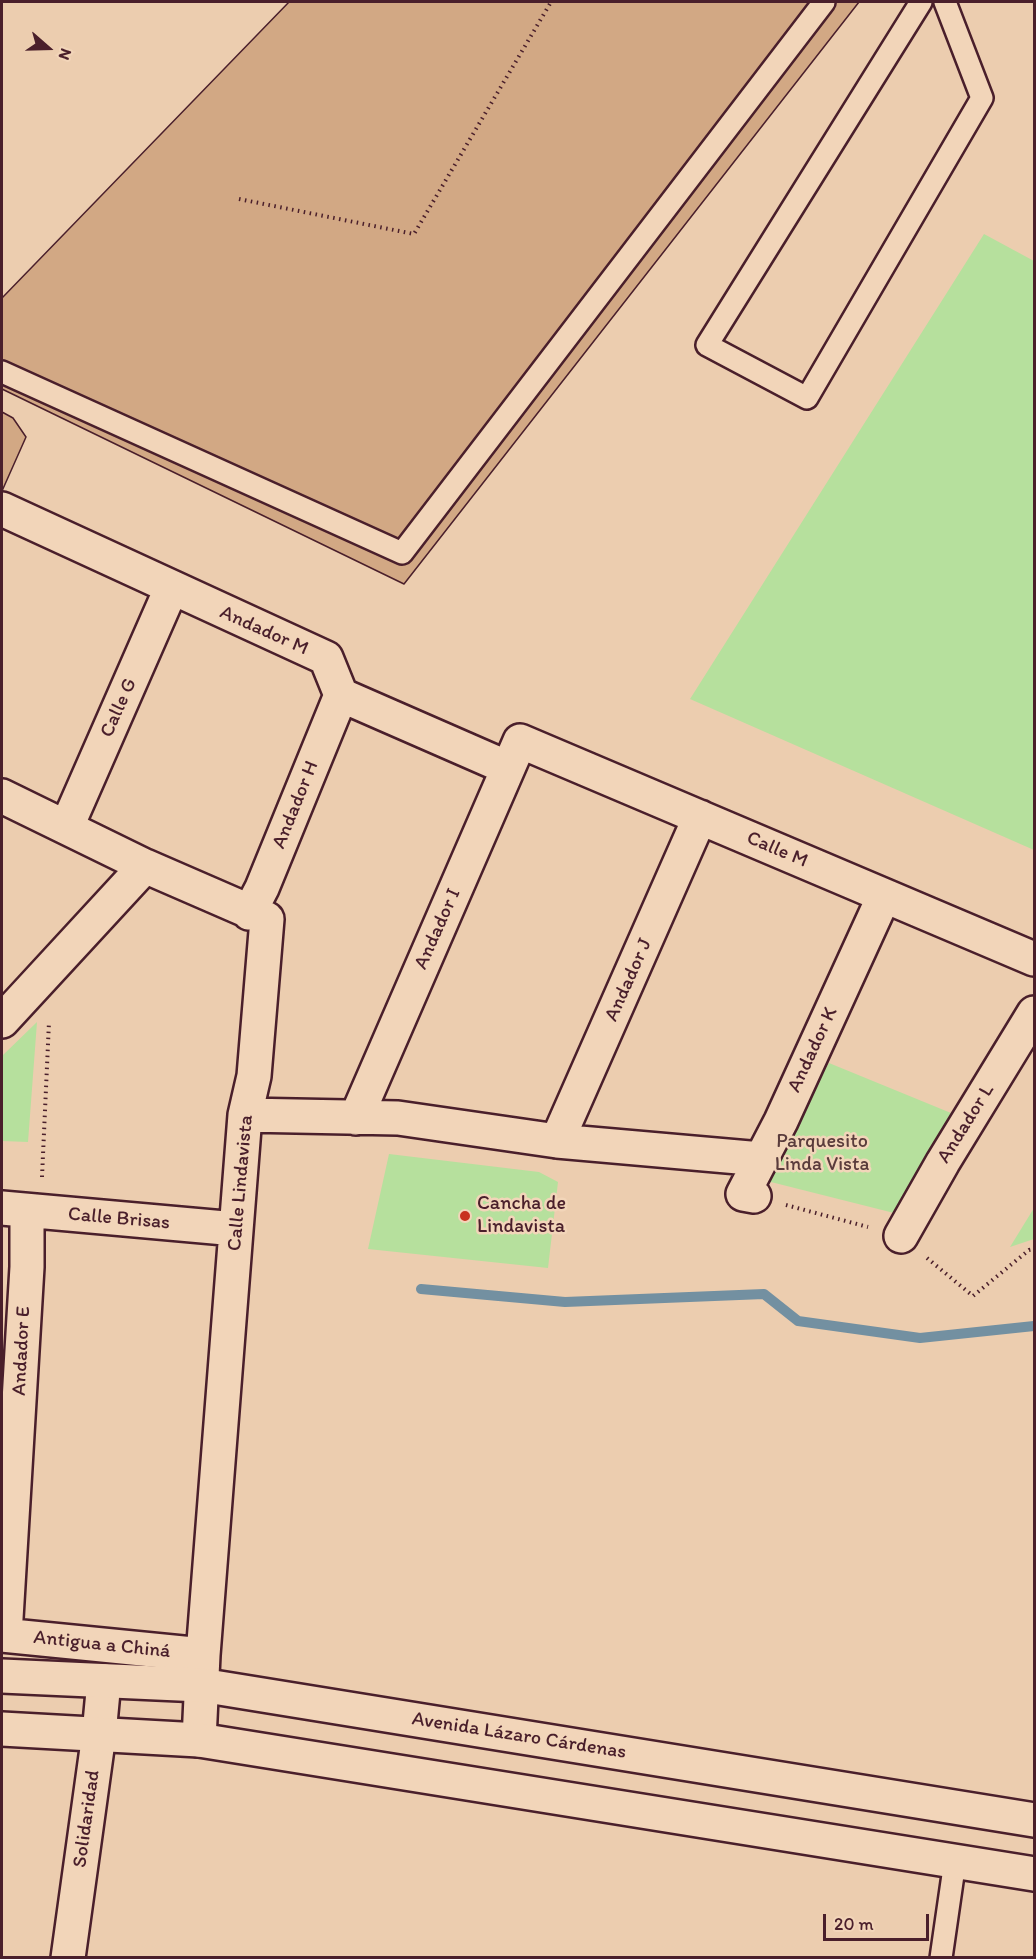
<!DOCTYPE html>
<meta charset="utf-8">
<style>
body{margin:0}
#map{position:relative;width:1036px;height:1959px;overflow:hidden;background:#eccdaf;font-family:Itim,sans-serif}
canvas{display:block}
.frame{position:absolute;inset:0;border:3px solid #4a1f2b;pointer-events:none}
.north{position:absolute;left:18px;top:18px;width:60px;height:60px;-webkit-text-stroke:4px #f2d5b9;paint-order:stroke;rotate:110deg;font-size:16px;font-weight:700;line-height:24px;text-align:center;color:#4a1f2b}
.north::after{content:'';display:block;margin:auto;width:21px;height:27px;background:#4a1f2b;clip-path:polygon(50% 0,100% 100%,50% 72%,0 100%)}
.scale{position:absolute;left:823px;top:1914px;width:106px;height:27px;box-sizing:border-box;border:3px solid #4a1f2b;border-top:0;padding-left:8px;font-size:18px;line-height:21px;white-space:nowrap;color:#4a1f2b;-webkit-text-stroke:4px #f2d5b9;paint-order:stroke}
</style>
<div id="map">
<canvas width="1036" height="1959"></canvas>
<div class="frame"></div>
<div class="north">N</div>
<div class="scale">20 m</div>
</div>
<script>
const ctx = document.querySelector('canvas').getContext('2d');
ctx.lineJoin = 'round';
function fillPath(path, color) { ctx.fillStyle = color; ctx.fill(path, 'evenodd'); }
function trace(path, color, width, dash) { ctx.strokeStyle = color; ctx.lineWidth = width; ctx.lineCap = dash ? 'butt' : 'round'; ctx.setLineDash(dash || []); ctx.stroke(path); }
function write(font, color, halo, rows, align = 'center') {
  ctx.font = font + ' Itim,sans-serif'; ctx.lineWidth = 5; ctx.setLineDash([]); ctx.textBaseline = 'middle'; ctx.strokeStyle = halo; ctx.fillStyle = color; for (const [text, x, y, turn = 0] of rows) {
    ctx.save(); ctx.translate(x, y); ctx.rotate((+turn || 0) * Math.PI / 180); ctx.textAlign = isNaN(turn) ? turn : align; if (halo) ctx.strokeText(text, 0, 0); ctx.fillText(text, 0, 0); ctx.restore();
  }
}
const green = new Path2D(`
 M984,234L1034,261V850L690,699Z
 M37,1022L28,1142L2,1141V1056Z
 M829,1063L951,1113L894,1213L759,1179Z
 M389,1154L539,1172L558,1182L548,1268L368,1249Z
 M1034,1208V1239L1010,1247Z`);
const stream = new Path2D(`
 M421,1289L565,1302L764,1294L798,1321L920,1338L1034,1326`);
const building = new Path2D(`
 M289,2H859L404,584L2,389V298Z
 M2,412L13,418L26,437L2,491Z`);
const path = new Path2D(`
 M239,199L414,234L551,2
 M42,1177L49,1022
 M786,1205L868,1227
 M927,1258L973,1296L1029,1250L1034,1249`);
const service = new Path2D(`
 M921,2L707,345L807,398L982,98L945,2
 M2,372L402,553L824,2
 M941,1958L955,1861`);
const minor = new Path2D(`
 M2,509L326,658L341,695L508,768
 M2,796L145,866L267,919L254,1076L245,1115L203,1655L199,1740
 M67,826L171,589
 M249,913L262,888L341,695
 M2,1021L145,866
 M245,1115L398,1118L557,1141L761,1159
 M356,1118L520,741L1034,959
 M557,1141L700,817
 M754,1196L743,1194L781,1121L884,896
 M2,1208L236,1229
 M901,1236L943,1162L1034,1013
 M2,1635L203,1655
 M5,1635L27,1267V1211
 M99,1734L104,1681`);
const tertiary = new Path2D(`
 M68,1958L99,1734`);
const secondary = new Path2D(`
 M2,1676L201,1685L1034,1820
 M2,1729L199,1740L1034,1874`);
const markers = [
 [465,1216,6,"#c8321e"]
];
const streetNames = [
 ["Andador M",264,631,24],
 ["Calle G",119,708,-66],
 ["Andador H",296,805,-68],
 ["Calle M",777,850,23],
 ["Andador I",438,929,-66],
 ["Andador J",629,980,-66],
 ["Andador K",813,1050,-65],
 ["Andador L",966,1124,-58],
 ["Calle Lindavista",241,1183,-85],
 ["Calle Brisas",119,1219,5],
 ["Andador E",22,1351,-87],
 ["Antigua a Chiná",102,1645,6],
 ["Avenida Lázaro Cárdenas",519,1736,9],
 ["Solidaridad",87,1819,-82]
];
const parkNames = [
 ["Parquesito",822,1142],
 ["Linda Vista",822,1165]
];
const poiNames = [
 ["Cancha de",477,1204],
 ["Lindavista",477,1227]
];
fillPath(green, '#b6e09d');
trace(stream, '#7390a1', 10);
fillPath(building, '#d2a884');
trace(building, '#4a1f2b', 1.5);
trace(service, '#4a1f2b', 26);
trace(minor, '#4a1f2b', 38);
trace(tertiary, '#4a1f2b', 38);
trace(secondary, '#4a1f2b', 38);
trace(path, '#4a1f2b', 4, [1.5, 4.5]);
trace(service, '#f2d5b9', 21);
trace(minor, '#f2d5b9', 33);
trace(tertiary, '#f2d5b9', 33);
trace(secondary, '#f2d5b9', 33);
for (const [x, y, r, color] of markers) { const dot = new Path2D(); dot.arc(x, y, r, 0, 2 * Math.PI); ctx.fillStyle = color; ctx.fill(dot); trace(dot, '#f2d5b9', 2); }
write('20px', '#4a1f2b', '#f2d5b9', streetNames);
write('20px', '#5a3c3c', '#f2d5b9', parkNames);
write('20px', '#4a1f2b', '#f2d5b9', poiNames, 'left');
</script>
